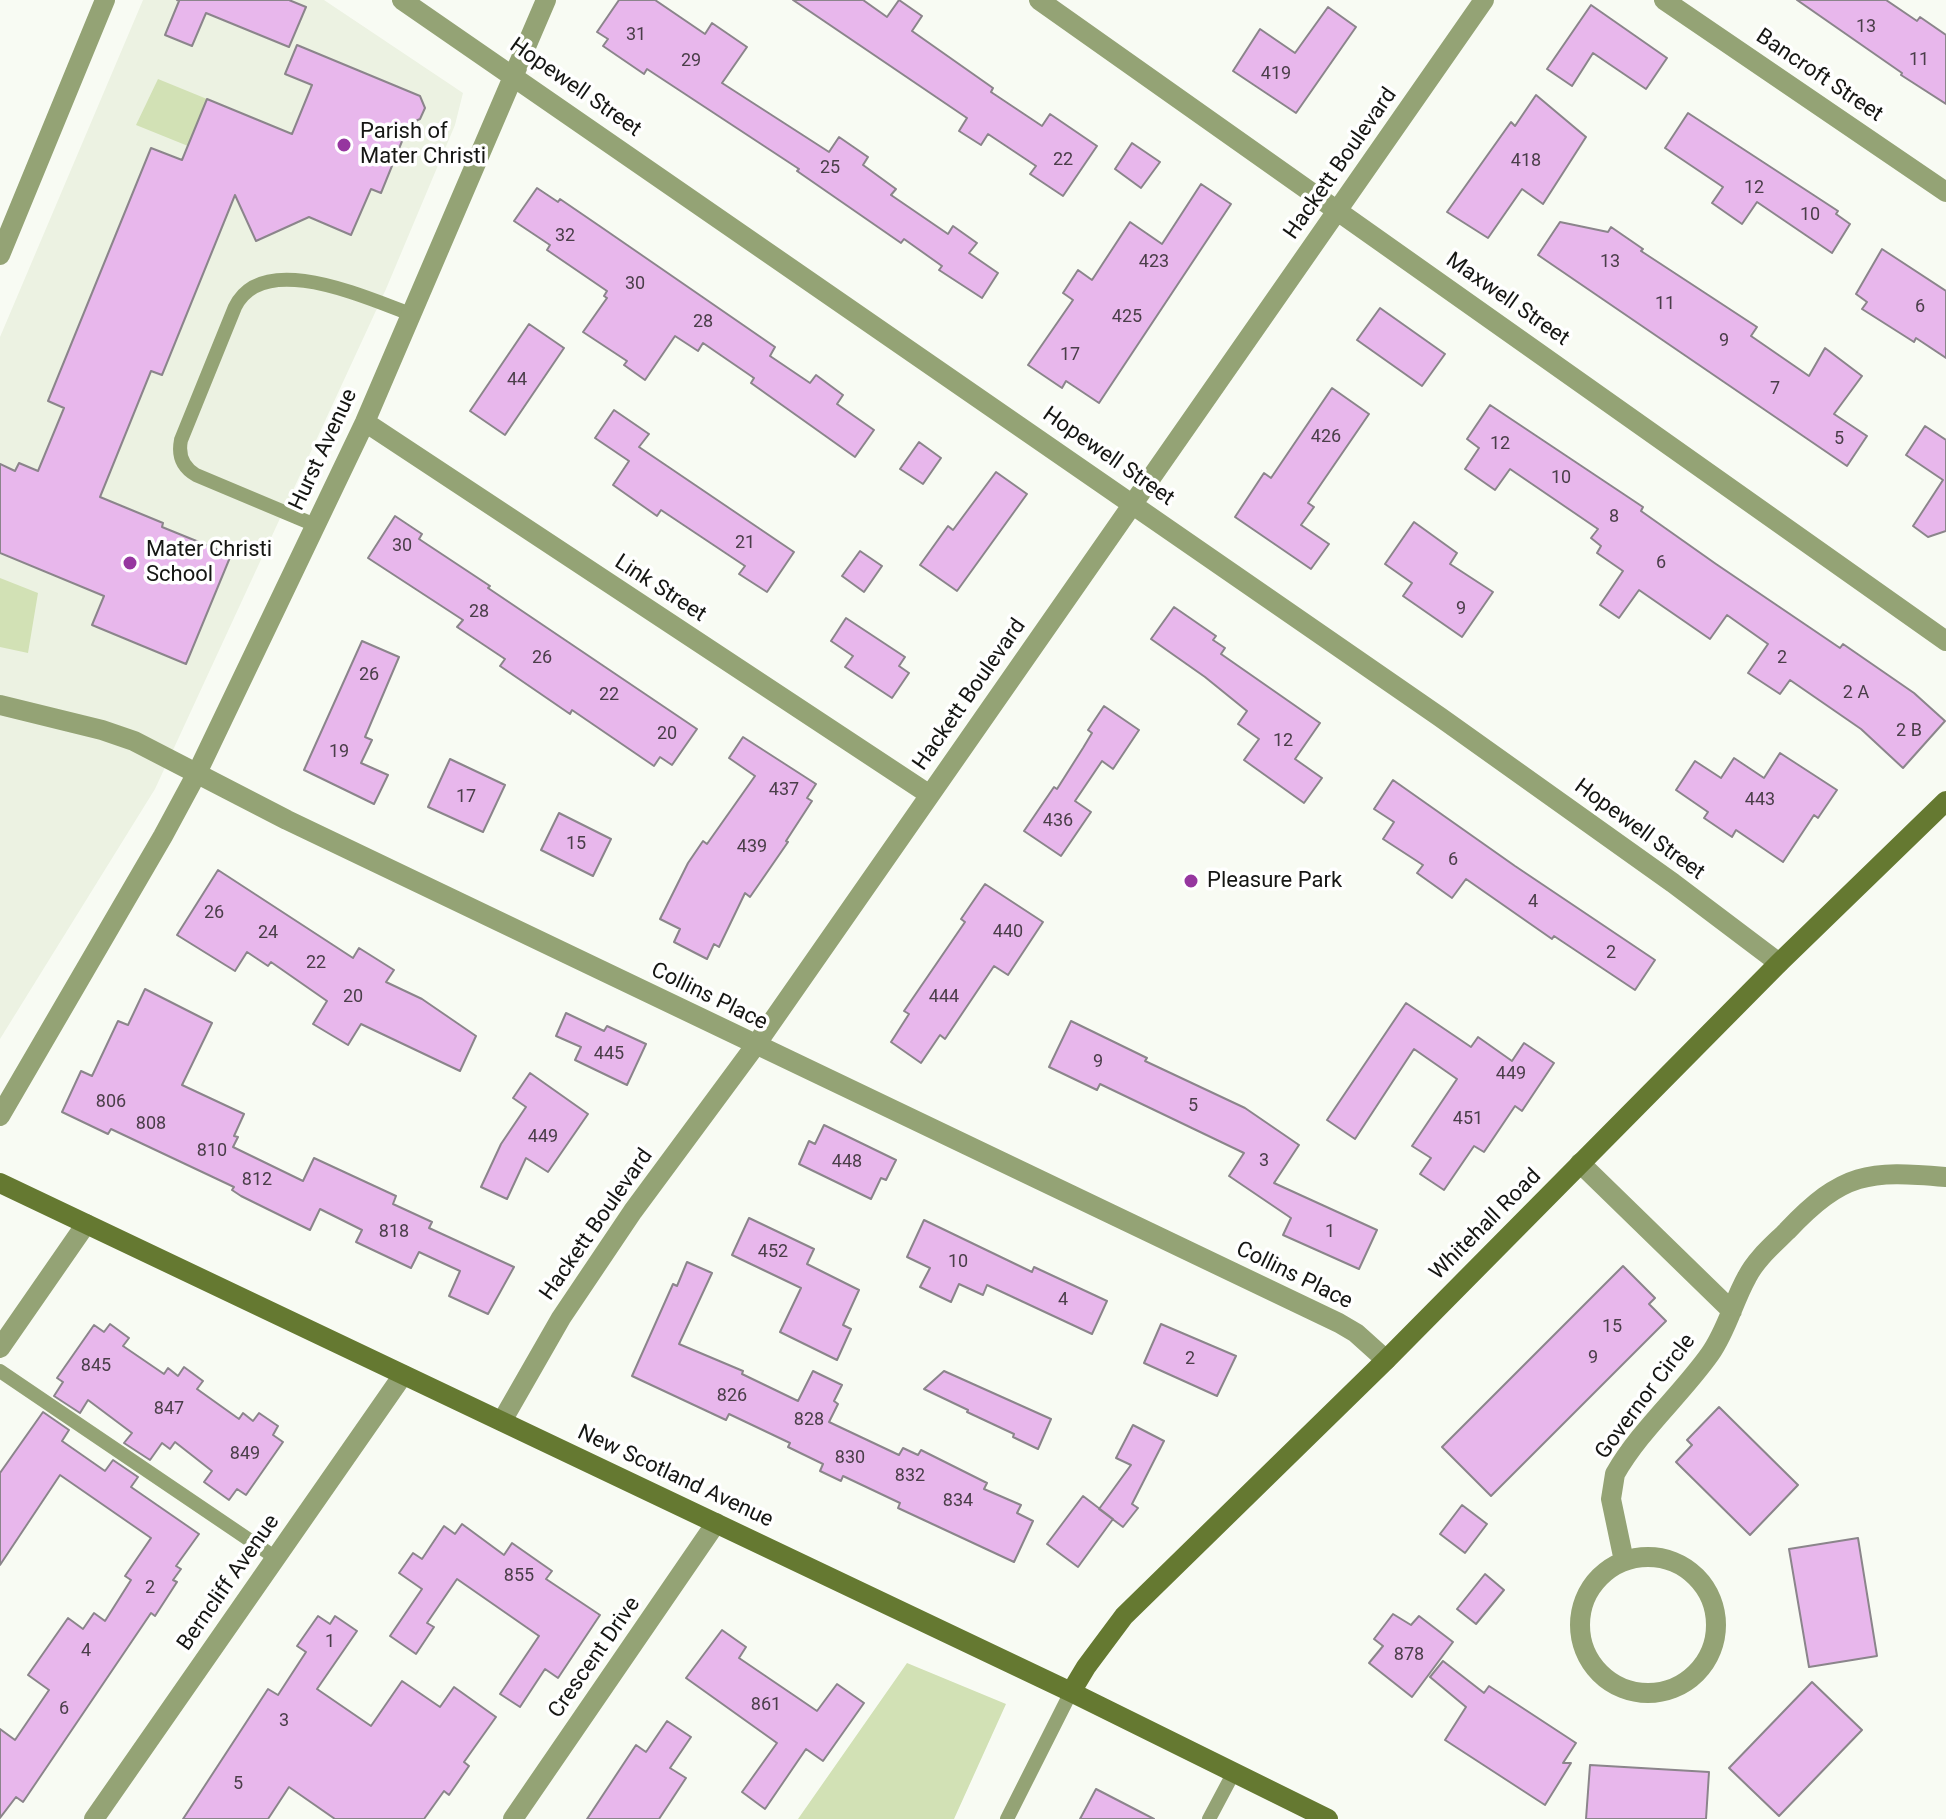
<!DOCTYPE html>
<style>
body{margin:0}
canvas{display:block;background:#f8fbf3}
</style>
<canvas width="1946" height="1819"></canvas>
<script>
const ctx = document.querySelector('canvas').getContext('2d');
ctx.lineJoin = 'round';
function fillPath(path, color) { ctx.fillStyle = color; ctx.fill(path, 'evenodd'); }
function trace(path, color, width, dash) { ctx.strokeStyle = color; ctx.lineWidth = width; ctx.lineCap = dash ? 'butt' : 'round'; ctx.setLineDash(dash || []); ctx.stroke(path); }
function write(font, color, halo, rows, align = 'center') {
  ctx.font = font + ' Roboto,sans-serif'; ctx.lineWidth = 7; ctx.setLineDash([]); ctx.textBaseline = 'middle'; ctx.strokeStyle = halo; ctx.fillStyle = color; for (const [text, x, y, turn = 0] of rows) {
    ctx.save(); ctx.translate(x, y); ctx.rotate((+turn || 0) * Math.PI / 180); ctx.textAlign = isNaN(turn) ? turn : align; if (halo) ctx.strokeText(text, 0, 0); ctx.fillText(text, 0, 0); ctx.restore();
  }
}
const built = new Path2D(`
 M143,0H324L463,93L455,125L386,289L155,789L0,1039V337Z`);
const green = new Path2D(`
 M158,79L207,99L188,146L136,125Z
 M0,578L38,593L28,653L0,647Z
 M907,1663L1006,1704L954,1819H798Z`);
const building = new Path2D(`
 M177,0H289L306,7L289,47L206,13L192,46L165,35L179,1Z
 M619,0H655L705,34L712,23L747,47L722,83L829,152L839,137L868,157L863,165L896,189L891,195L948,234L953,226L977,243L969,253L998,273L982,298L939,270L942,266L904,239L901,243L797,171L799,169L647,69L644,74L603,46L608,39L597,32Z
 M793,0H863L887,17L899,0L922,16L912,31L993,88L991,92L1042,126L1050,114L1097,146L1063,196L1030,174L1036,166L988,134L981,145L959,131L967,118Z
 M1797,0H1886L1917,21L1920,17L1946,35V104L1901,75L1902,73Z
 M1591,5L1667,58L1646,89L1593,53L1572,86L1547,69Z
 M1328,7L1356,27L1296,113L1233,71L1260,29L1295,53Z
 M297,45L420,96L425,108L420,119L409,124L381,193L371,189L351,235L309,217L256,241L235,195L162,375L151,371L100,497L163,523L162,527L231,555L186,664L92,625L104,596L0,553V464L15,471L19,463L38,471L64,408L48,401L151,148L182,160L207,99L292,134L312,85L285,74Z
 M1536,95L1586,137L1543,204L1522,189L1488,238L1447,212L1511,122L1515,126Z
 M1688,113L1838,211L1836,214L1850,224L1832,253L1757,202L1742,224L1712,203L1723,187L1665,148Z
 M1132,143L1160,162L1141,188L1115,169Z
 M1201,184L1231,204L1099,403L1066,381L1062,388L1028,365L1073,300L1063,293L1078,270L1092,280L1130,222L1162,244Z
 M537,188L558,202L560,199L601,227L775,347L770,356L810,383L816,375L843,395L837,404L874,430L855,457L751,383L754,378L703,343L698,351L675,336L645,380L624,365L627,361L583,332L607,298L604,296L607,291L547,250L550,245L514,221Z
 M1560,222L1608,232L1611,227L1643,249L1641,251L1757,327L1751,336L1809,376L1825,348L1862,376L1834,414L1867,436L1847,466L1538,255Z
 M1882,249L1946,291V358L1916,338L1914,342L1862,309L1867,302L1856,294Z
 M1380,308L1445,354L1422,386L1357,340Z
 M529,324L564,348L505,435L470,411Z
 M1332,388L1369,414L1308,503L1314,507L1301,525L1329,544L1311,569L1235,517L1264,473L1271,478Z
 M1490,405L1643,507L1641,511L1716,564L1840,648L1843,644L1914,693L1945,721L1903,768L1861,729L1790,680L1780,694L1748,673L1768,644L1727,615L1710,639L1639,590L1619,618L1600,605L1623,571L1597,553L1601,546L1591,538L1598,529L1510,469L1495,490L1465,469L1479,448L1467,439Z
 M614,410L649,434L639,447L794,552L767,592L739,574L745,566L661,510L657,516L613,485L629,461L595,438Z
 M1925,426L1946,440V531L1928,537L1913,526L1943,480L1906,455Z
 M919,442L941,458L923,484L900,469Z
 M996,472L1027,494L957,591L920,565L948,526L953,530Z
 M395,516L422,534L419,539L490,586L488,588L697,729L672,765L660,757L654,766L572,710L570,714L500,666L505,659L457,627L463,620L368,558Z
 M1414,522L1457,553L1450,564L1493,592L1462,637L1403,596L1412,583L1385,564Z
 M860,551L882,566L864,592L842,576Z
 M1174,607L1216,636L1213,640L1225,648L1221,654L1320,723L1295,759L1322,778L1304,803L1244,760L1259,739L1238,724L1247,711L1205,677L1151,639Z
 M846,618L905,657L899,666L909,673L892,698L845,667L853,656L831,641Z
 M362,641L399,657L365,737L372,740L361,763L388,775L374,804L304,770Z
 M1104,706L1139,730L1113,769L1102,761L1075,801L1091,812L1061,856L1024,831L1054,787L1057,789L1083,748L1092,733L1088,730Z
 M743,737L816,784L807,798L812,801L786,841L788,842L750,897L745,893L719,947L714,944L707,959L674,942L680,929L660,919L688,863L703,841L707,844L755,776L729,758Z
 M1780,753L1837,790L1818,818L1814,815L1783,862L1736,830L1732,837L1704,818L1708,812L1676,790L1695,761L1721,778L1734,758L1764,778Z
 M450,759L505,785L483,832L428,807Z
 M1393,780L1515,866L1655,960L1635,990L1554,936L1552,939L1466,879L1452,898L1417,873L1423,865L1383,839L1394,822L1374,809Z
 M559,813L611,839L593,876L541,850Z
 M218,870L353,958L359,948L394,970L386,982L422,999L476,1036L460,1071L361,1024L348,1045L313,1024L327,1001L271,962L268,966L247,952L235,971L177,935Z
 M985,884L1043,922L1008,975L994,966L945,1039L940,1035L921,1063L891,1042L909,1014L904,1011L965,922L961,919Z
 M145,989L212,1023L182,1085L244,1114L234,1136L238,1137L233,1147L303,1181L314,1158L396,1196L393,1204L432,1222L429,1228L514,1267L488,1314L449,1296L460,1271L419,1252L411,1268L356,1242L362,1230L320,1209L310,1230L241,1196L232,1190L234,1187L111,1129L108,1134L62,1112L81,1071L92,1076L118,1021L128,1025Z
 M1406,1003L1471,1047L1478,1037L1512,1061L1524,1043L1554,1063L1522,1111L1515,1106L1484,1152L1474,1146L1444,1190L1420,1174L1431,1158L1412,1146L1457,1079L1414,1049L1355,1139L1327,1120Z
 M566,1013L604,1031L607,1026L646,1044L627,1085L575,1060L581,1047L556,1036Z
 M1071,1021L1147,1058L1145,1061L1245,1108L1299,1145L1274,1183L1377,1230L1359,1269L1283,1235L1291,1218L1229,1176L1244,1153L1100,1084L1097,1090L1049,1067Z
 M530,1073L588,1114L548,1172L526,1158L507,1199L481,1187L501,1144L526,1107L513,1098Z
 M824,1125L896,1160L886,1180L881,1178L871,1199L799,1164L809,1141L815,1144Z
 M749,1218L814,1249L807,1264L859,1290L843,1325L851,1329L837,1360L780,1332L801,1288L732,1255Z
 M924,1220L1032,1272L1034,1267L1107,1301L1092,1334L987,1285L983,1295L959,1284L951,1302L920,1287L930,1268L907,1257Z
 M687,1262L712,1273L679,1344L743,1371L742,1374L798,1401L813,1371L842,1385L834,1401L838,1404L829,1422L899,1455L903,1448L918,1455L921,1450L987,1483L984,1489L1021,1505L1017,1513L1033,1521L1014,1562L898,1508L900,1503L843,1476L841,1481L820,1471L823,1464L788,1447L790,1443L729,1414L726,1420L632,1376L673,1284L677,1286Z
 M1623,1266L1655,1298L1649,1304L1666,1321L1491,1496L1442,1447Z
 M110,1324L129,1338L123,1346L164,1374L168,1368L178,1376L184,1367L203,1381L197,1389L239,1419L243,1413L253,1421L259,1413L278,1426L273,1435L283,1442L246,1495L237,1489L229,1500L204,1482L212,1471L175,1442L170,1449L162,1443L150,1460L124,1443L132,1433L88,1400L80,1413L54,1396L63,1382L57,1378L94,1325L104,1332Z
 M1161,1324L1236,1356L1217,1396L1144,1363Z
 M944,1371L1051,1419L1038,1449L1013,1437L1014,1434L967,1412L968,1410L924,1389Z
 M1719,1407L1798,1485L1750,1535L1676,1462L1692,1445L1687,1440Z
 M43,1412L69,1430L62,1441L105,1471L113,1460L138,1477L131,1487L199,1534L176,1566L181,1569L173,1580L177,1582L155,1616L151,1613L23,1802L16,1797L0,1818V1729L15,1740L49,1690L28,1675L68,1618L83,1629L94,1613L105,1621L131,1580L125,1576L151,1538L60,1475L0,1565V1473Z
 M1133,1425L1164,1441L1132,1504L1138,1508L1123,1527L1099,1509L1131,1465L1116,1458Z
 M1083,1496L1113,1519L1078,1567L1047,1544Z
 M1462,1505L1487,1524L1465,1553L1440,1534Z
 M462,1524L504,1555L512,1543L552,1571L546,1579L600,1615L558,1678L545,1669L520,1707L500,1694L539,1636L457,1579L427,1623L434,1627L416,1654L390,1636L422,1589L399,1573L413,1553L422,1559L444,1526L455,1534Z
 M1858,1538L1877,1656L1809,1667L1789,1549Z
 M1485,1574L1504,1590L1476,1624L1457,1609Z
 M1393,1614L1411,1625L1419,1616L1453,1642L1412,1697L1369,1663L1383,1646L1374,1639Z
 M318,1616L330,1624L335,1616L357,1631L317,1689L371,1726L402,1681L440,1707L454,1687L496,1717L464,1762L469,1766L449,1795L444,1791L424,1819H335L289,1787L268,1819H183L268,1689L278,1695L306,1652L297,1646Z
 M722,1630L746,1647L739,1658L817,1711L837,1684L864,1703L823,1761L806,1749L765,1809L742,1792L777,1743L686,1678Z
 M1443,1661L1484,1693L1489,1686L1576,1743L1563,1763H1571L1545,1805L1445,1740L1466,1707L1430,1677Z
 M1812,1682L1862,1730L1779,1816L1729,1768Z
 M667,1721L691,1737L670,1768L686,1778L659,1819H587L636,1745L646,1752Z
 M1590,1765L1709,1772L1706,1819H1586Z
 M1096,1789L1154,1819H1080Z`);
const lane = new Path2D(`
 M315,525L196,475C182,467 178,455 181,440L235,307C263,249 368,299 411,314
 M0,1371L276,1558
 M1007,1819L1071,1692
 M1209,1819L1234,1772`);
const street = new Path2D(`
 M402,0L1440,717L1673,883L1779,963
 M1039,0L1946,641
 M1664,0L1946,192
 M0,255L105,0
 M365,422L930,795
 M0,705L102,730L134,741L287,820L1339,1323L1356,1333L1386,1360
 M0,1116L163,836L197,773L365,422L546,0
 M1580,1163L1732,1311
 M0,1348L86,1224
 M502,1421L561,1318L633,1211L755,1046L1484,0
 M1580 1625a68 68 0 1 1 136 0a68 68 0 1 1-136 0Z
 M1624,1561L1611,1499L1615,1474C1640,1430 1681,1395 1710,1354C1727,1330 1733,1302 1747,1277C1756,1259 1773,1245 1787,1231C1843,1172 1868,1170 1946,1177
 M94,1819L403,1375
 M513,1819L716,1523`);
const secondary = new Path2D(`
 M0,1183L1071,1692L1328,1819
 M1071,1692L1086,1667L1124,1616L1386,1360L1779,963L1946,801`);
const markers = [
 [344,145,8,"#96369f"],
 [130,563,8,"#96369f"],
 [1191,881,8,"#96369f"]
];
const numberNames = [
 ["13",1866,27],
 ["31",636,35],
 ["11",1919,60],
 ["29",691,61],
 ["419",1276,74],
 ["22",1063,160],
 ["418",1526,161],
 ["25",830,168],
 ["12",1754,188],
 ["10",1810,215],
 ["32",565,236],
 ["423",1154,262],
 ["13",1610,262],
 ["30",635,284],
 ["11",1665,304],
 ["6",1920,307],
 ["425",1127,317],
 ["28",703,322],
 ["9",1724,341],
 ["17",1070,355],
 ["44",517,380],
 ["7",1775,389],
 ["426",1326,437],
 ["5",1839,439],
 ["12",1500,444],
 ["10",1561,478],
 ["8",1614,517],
 ["21",745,543],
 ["30",402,546],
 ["6",1661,563],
 ["9",1461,609],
 ["28",479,612],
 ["26",542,658],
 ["2",1782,658],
 ["26",369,675],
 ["2 A",1856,693],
 ["22",609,695],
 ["2 B",1909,731],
 ["20",667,734],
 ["12",1283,741],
 ["19",339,752],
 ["437",784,790],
 ["17",466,797],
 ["443",1760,800],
 ["436",1058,821],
 ["15",576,844],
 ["439",752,847],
 ["6",1453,860],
 ["4",1533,902],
 ["26",214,913],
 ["440",1008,932],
 ["24",268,933],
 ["2",1611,953],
 ["22",316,963],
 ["20",353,997],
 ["444",944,997],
 ["445",609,1054],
 ["9",1098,1062],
 ["449",1511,1074],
 ["806",111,1102],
 ["5",1193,1106],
 ["451",1468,1119],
 ["808",151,1124],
 ["449",543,1137],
 ["810",212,1151],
 ["3",1264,1161],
 ["448",847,1162],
 ["812",257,1180],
 ["818",394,1232],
 ["1",1330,1232],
 ["452",773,1252],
 ["10",958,1262],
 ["4",1063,1300],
 ["15",1612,1327],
 ["9",1593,1358],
 ["2",1190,1359],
 ["845",96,1366],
 ["826",732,1396],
 ["847",169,1409],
 ["828",809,1420],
 ["849",245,1454],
 ["830",850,1458],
 ["832",910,1476],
 ["834",958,1501],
 ["855",519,1576],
 ["2",150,1588],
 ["1",330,1642],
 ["4",86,1651],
 ["878",1409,1655],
 ["861",766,1705],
 ["6",64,1709],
 ["3",284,1721],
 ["5",238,1784]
];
const streetNames = [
 ["Bancroft Street",1819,76,34],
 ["Hopewell Street",575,88,35],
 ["Hackett Boulevard",1341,164,-55],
 ["Maxwell Street",1507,300,35],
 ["Hurst Avenue",324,450,-65],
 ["Hopewell Street",1108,457,35],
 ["Link Street",660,589,33],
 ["Hackett Boulevard",970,695,-55],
 ["Hopewell Street",1639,830,36],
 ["Collins Place",709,997,26],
 ["Hackett Boulevard",597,1225,-55],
 ["Whitehall Road",1486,1225,-45],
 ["Collins Place",1294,1276,26],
 ["Governor Circle",1646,1397,-53],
 ["New Scotland Avenue",675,1477,25],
 ["Berncliff Avenue",229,1583,-55],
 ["Crescent Drive",595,1658,-55]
];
const poiNames = [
 ["Parish of",360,132],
 ["Mater Christi",360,157],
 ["Mater Christi",146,550],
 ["School",146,575],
 ["Pleasure Park",1207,881]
];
fillPath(built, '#ecf2e2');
fillPath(green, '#d2e1b5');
fillPath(building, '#e8b7ec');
trace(building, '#8b858b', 2);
trace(lane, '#94a375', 14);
trace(street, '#94a375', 20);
trace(secondary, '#657931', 20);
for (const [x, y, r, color] of markers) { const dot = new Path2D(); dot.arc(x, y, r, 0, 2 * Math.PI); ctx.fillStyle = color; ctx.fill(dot); trace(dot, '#fff', 3); }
write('18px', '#4a3e49', null, numberNames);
write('22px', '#151613', '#fff', streetNames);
write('22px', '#151613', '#fff', poiNames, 'left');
</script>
